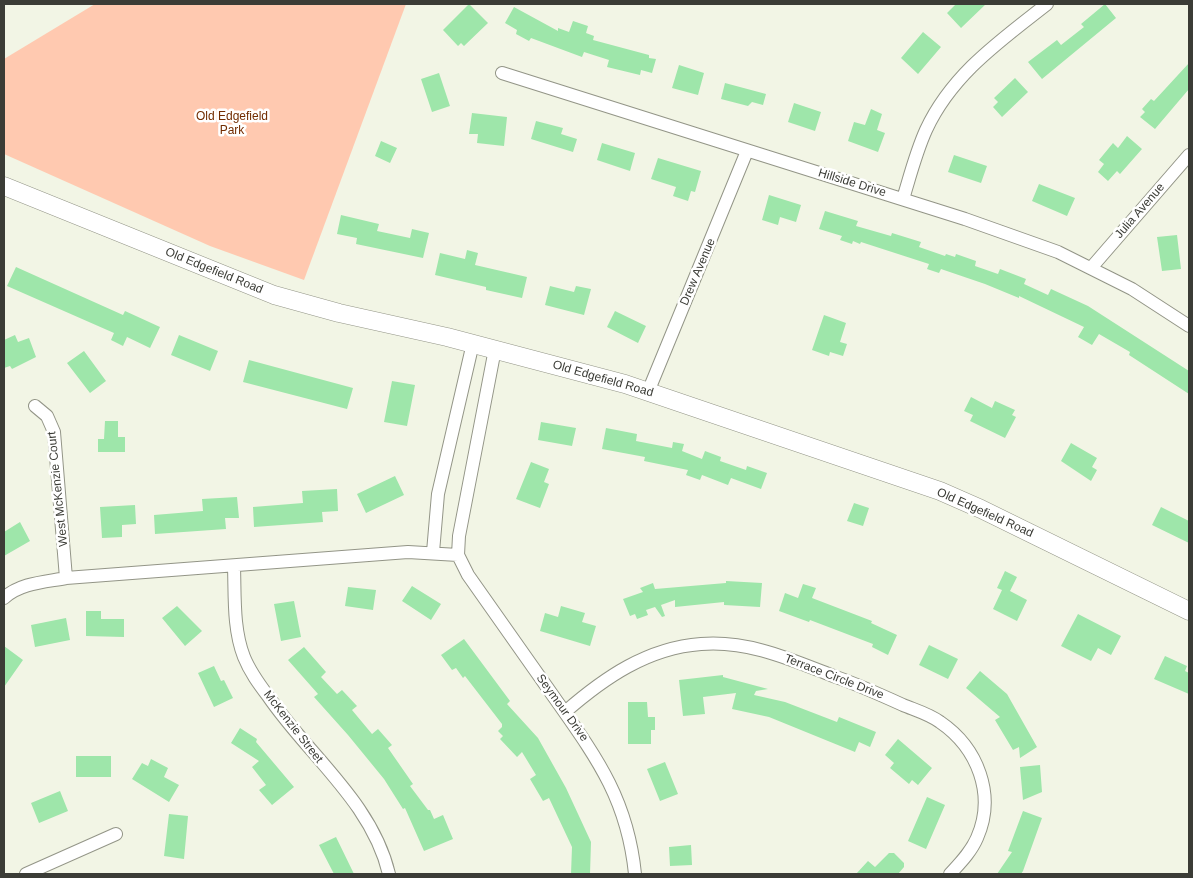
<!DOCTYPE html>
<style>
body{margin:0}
#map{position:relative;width:1193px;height:878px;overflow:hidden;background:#f2f5e5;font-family:Helvetica,sans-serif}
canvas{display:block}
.frame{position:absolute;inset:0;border:5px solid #3b3c36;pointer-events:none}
</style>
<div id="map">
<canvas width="1193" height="878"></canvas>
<div class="frame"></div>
</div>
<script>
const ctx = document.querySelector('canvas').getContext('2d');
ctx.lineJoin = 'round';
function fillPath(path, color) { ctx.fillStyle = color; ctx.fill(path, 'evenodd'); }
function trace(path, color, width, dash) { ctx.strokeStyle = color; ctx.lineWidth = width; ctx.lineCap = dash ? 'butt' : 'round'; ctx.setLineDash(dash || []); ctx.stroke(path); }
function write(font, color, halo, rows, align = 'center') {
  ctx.font = font + ' Helvetica,sans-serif'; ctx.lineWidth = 5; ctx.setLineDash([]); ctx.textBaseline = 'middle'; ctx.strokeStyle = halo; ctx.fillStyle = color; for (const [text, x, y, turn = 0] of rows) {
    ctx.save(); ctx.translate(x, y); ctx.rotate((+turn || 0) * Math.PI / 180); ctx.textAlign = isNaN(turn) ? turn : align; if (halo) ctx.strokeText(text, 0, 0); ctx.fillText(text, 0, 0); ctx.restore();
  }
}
const green = new Path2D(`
 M95,4H406L304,280L210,246L4,154V59Z`);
const building = new Path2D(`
 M469,4L488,23L464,46L461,43L458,46L443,30Z
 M956,4H986L961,28L947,13Z
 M1105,4L1116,18L1042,79L1028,62L1057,40L1061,45L1084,27L1081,24Z
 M514,7L558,31V28L569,32L573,21L588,26L586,33L594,36L593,40L649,55V58L656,59L652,73L641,70L640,75L607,67L609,60L584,52L582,57L531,38L529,41L516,34L517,30L505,23Z
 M923,32L941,47L918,74L901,58Z
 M1189,63V89L1155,129L1140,117L1145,112L1142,109L1151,99L1154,101Z
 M679,65L704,73L698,95L672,88Z
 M439,73L450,106L432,112L421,79Z
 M1015,78L1028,92L1002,117L993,107L998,102L994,98Z
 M725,83L766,94L763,105L752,102L748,106L721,99Z
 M794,103L821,112L815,131L788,122Z
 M871,109L882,114L877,130L885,133L878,152L848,141L854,122L865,125Z
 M472,113L507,117L504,146L477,143L478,134H469Z
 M536,121L563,128L561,134L577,139L573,152L531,139Z
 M1127,136L1142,149L1120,174L1117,171L1108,181L1098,172L1104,164L1099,160L1113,143L1118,148Z
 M381,141L397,148L390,163L375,156Z
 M602,143L635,153L630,171L597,160Z
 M954,155L987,166L981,183L948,172Z
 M658,158L701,171L695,192L691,191L688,201L673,196L676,187L651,179Z
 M1039,184L1075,198L1067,216L1032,201Z
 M769,195L801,205L796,222L780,217L778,225L762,220Z
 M825,211L858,221L856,226L891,236L892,233L921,242L919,247L945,256L946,254L955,257L956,254L976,261L975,266L998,274L1000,269L1026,279L1024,284L1048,295L1051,289L1088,306L1189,371V394L1129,355L1130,352L1099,334L1092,345L1078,337L1084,327L1019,296V298L985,284L941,269L939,273L927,269L929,264L861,242L860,244L853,241L852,244L840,240L842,236L819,229Z
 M341,215L379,224L377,231L410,238L412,229L429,233L423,258L356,244L357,238L337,234Z
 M1177,235L1181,269L1162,271L1157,237Z
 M467,250L478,253L475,265L527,277L522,298L486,290V287L435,275L440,253L465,259Z
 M16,267L123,315L125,311L160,327L150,348L127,337L123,346L111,340L114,333L7,286Z
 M550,286L574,292L576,286L591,289L584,315L545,305Z
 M615,311L646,326L638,343L607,327Z
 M824,315L846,323L840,342L847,344L843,356L830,352L829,356L812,350Z
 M15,335L18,342L29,338L36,357L12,369L10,366L4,368V340Z
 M179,335L218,351L210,371L171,355Z
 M84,351L106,381L90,393L67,363Z
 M249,360L353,388L347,409L243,382Z
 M392,381L415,385L407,426L384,422Z
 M971,397L992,408L995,401L1015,410L1012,415L1016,417L1005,438L970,421L973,415L964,411Z
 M105,421H118V437H125V452H98V439H104Z
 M541,422L576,428L572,446L538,440Z
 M606,428L637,434L636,441L672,448L673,442L684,444L682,451L702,459L705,451L721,457L720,461L746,470L747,466L767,473L761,489L731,478L728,485L702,475L700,480L686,475L688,470L644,461L645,457L602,449Z
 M1071,443L1097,458L1092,467L1097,470L1091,481L1061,461Z
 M531,462L549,469L544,482L549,484L540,508L516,499Z
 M395,476L404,495L366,513L357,494Z
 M337,489L338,511L322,512L323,522L254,527L253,507L303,503L302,491Z
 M237,497L239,518H225L226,529L155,534L154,515L203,511L202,499Z
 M854,503L869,508L863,526L847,521Z
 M135,505L136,524L122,525V537L102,538L100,507Z
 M1161,507L1189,521V543L1152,525Z
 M20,522L30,541L4,556V532Z
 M1005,571L1017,577L1010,591L1027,600L1017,621L993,609L1002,590L997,588Z
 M726,581L762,583L760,607L724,605V602L675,607V600L661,605L665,616L662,617L655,607L646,610L648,615L637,619L635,614L630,616L623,599L643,592L640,588L653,583L655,589L726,583Z
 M803,584L816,588L812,598L872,621L871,623L897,635L888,655L872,647L873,644L810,620L809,622L779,611L785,593L798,598Z
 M412,586L441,604L431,620L402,601Z
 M348,587L376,590L373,610L345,606Z
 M294,601L301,637L281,641L274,604Z
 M177,606L202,631L185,646L162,618Z
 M561,606L585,613L582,622L596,626L590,646L540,631L545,613L558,617Z
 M86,611H101V619H124V637L86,636Z
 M1078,614L1121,636L1111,655L1098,648L1091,661L1061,646Z
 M66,618L70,640L35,647L31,625Z
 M464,639L510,701L507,704L538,738L566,788L591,842L590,874H571L572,847L549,798L543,801L530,779L536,775L522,752L517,757L500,739L503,736L498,731L502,727V724L465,676L463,678L456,668L452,670L441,655Z
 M929,645L958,659L948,679L919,665Z
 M4,646L23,660L4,687Z
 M304,647L326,672L321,677L337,694L342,690L357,706L352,710L372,734L378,729L392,745L388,748L413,784L410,786L428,810H430L434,819L443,815L453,839L424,851L405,808L403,809L384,779L348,735L314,697L318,694L288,660Z
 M1165,656L1187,666L1185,671L1189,673V694L1154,679Z
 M214,666L221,681L224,680L233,698L214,707L198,673Z
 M980,671L1007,694L1037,747L1020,758L1019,747L1013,750L995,720L1000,717L966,688Z
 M723,675V677L768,689L756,691L754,695L785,702L837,722L839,717L876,732L870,747L859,742L855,752L769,717L732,709L736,693L703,697L705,714L683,716L679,680Z
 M628,702H647L648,717H655V730H651V744H628Z
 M240,728L257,739L256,742L294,787L272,805L259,790L266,785L252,767L259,761L231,743Z
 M898,739L932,768L918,785L912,780L909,784L890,768L894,763L885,755Z
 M76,756H111V777H76Z
 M151,759L168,768L164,777L179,785L169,802L132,779L142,763L148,766Z
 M665,762L678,794L660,801L647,769Z
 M1040,765L1042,792L1023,800L1020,767Z
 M60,791L68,811L39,823L31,803Z
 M927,797L945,805L926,849L908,841Z
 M1023,811L1042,818L1023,871L1021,874H997L1012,852L1008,851Z
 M169,814L188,816L184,859L164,856Z
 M336,837L354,874H334L319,845Z
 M691,845L692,865L670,866L669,847Z
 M889,853H894L904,863V867L898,874H856L868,861L875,867Z`);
const street = new Path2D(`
 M502,73L965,219L1058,252L1132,289L1189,326
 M903,199C910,176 916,152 926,130C952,74 1000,41 1047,4
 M1091,268L1189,155
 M648,392L747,151
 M35,406L47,416L54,432L66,578
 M433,552L438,494L473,343
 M458,555L459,536L495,349
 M234,567C235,596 233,629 244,657C250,672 259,684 268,696C308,755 372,802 389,874
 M4,598C20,583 45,582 66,578L408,552L458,555L468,575C495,613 522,652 549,690C593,753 627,795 635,874
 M565,712C604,678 647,648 701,644C749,640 792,660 836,677C859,685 881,695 903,705C915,710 929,714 940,722C978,748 996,795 977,838C971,852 960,863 950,874
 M26,874L116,834`);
const secondary = new Path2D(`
 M4,186L274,295L339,313L447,337L625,384L940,491L981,509L1189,611`);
const parkNames = [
 ["Old Edgefield",232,117],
 ["Park",232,131]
];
const streetNames = [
 ["Hillside Drive",852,183,17],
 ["Julia Avenue",1140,211,-49],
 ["Old Edgefield Road",214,271,22],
 ["Drew Avenue",698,272,-67],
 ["Old Edgefield Road",603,379,16],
 ["West McKenzie Court",58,489,-96],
 ["Old Edgefield Road",985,513,24],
 ["Terrace Circle Drive",834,677,21],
 ["Seymour Drive",562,708,54],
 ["McKenzie Street",293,727,52]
];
fillPath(green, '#ffc9b0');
fillPath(building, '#9ee6aa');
trace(street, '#939587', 14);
trace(secondary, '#939587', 19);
trace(street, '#fff', 12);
trace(secondary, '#fff', 18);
write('12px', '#722c00', '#fff', parkNames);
write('12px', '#3b3c36', '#fff', streetNames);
</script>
